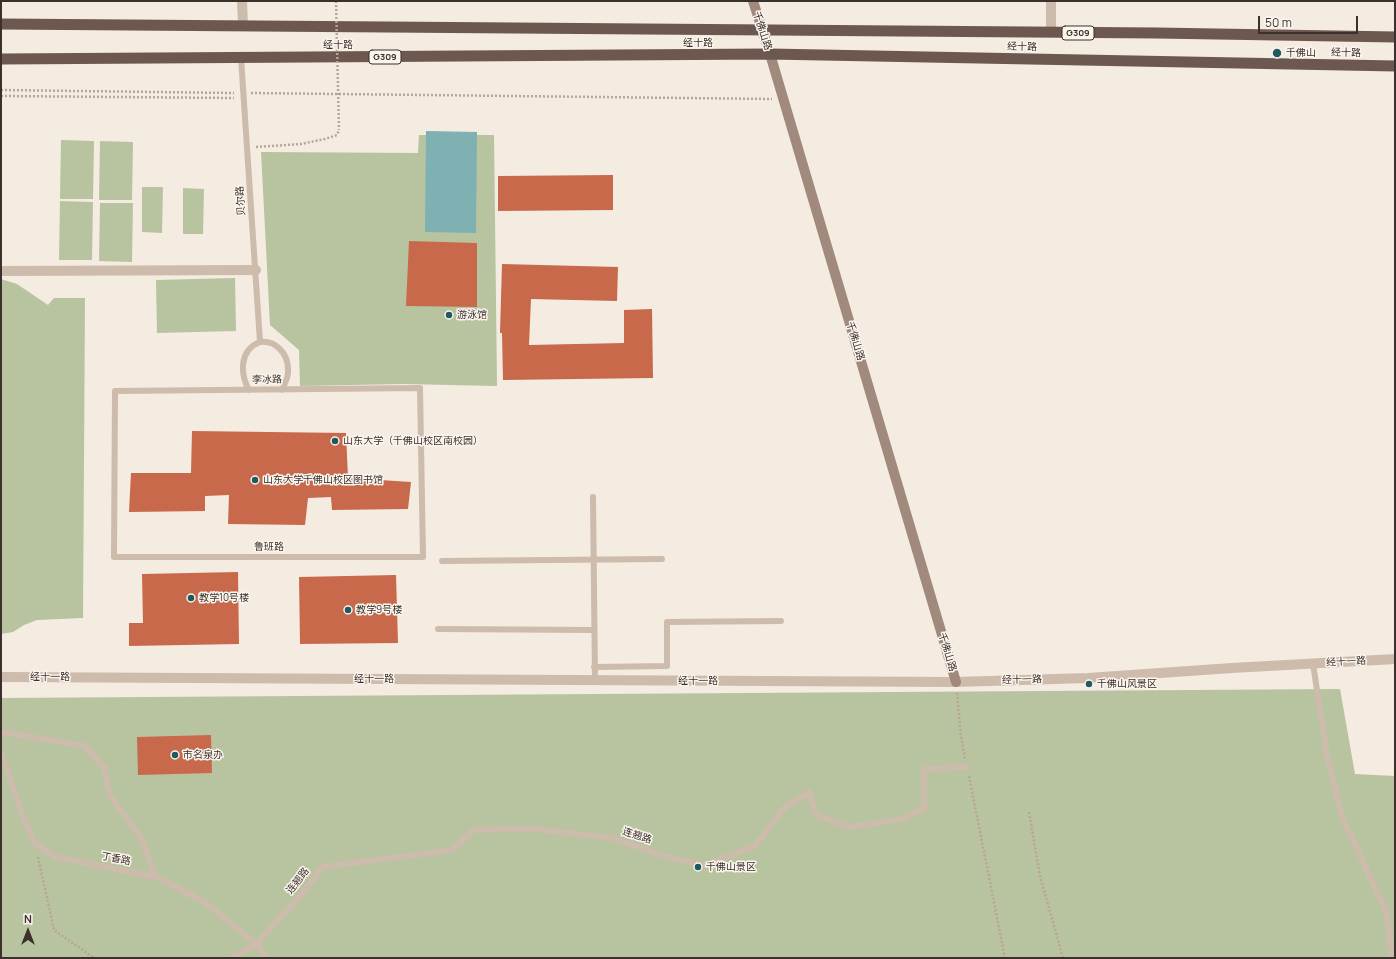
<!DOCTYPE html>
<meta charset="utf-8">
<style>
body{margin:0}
#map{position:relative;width:1396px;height:959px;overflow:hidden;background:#f4ebe1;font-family:Manrope,sans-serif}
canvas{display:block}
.frame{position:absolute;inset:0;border:2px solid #3b302b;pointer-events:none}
.north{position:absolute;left:8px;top:911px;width:40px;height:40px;-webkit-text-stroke:3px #fbf5ee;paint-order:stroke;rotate:0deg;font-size:11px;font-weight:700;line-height:16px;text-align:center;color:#3b302b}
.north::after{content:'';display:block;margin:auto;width:14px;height:18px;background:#3b302b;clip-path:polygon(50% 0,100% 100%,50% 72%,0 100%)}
.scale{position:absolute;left:1258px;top:16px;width:100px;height:18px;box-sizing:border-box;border:2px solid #3b302b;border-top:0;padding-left:5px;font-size:12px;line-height:14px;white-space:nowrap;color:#3b302b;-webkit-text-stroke:3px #fbf5ee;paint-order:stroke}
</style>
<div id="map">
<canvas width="1396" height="959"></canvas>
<div class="frame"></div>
<div class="north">N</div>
<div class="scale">50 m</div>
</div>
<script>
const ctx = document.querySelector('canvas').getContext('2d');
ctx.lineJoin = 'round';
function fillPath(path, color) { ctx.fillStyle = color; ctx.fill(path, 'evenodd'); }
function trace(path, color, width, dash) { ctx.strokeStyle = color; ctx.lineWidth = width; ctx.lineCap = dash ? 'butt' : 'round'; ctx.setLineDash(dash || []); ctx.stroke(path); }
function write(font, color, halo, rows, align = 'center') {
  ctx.font = font + ' Manrope,"Noto Sans SC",sans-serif'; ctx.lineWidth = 3; ctx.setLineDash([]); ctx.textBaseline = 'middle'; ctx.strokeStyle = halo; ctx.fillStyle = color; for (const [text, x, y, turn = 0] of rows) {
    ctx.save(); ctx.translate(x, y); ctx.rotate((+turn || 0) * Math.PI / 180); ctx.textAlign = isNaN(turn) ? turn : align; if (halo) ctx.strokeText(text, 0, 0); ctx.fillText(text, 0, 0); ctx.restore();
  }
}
const green = new Path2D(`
 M419,135H494L497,386L403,384L300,386L299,350L270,325L261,152L418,153Z
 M61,140L94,141L93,199H60Z
 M100,141L133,142L132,200H99Z
 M142,187H163L162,233L142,232Z
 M183,188L204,189L203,234H183Z
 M60,201L93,202L92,260H59Z
 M100,203H133L132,262L99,261Z
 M235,278L236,331L157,333L156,280Z
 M1,279L17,284L48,305L54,298H85L83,618L37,620L24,625L13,632L1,634Z
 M1340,689L1355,774L1395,776V958H1V698Z`);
const water = new Path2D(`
 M426,131L477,132L476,233L425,232Z`);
const building = new Path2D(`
 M613,175V210L498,211V176Z
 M409,241L477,243V307L406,306Z
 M502,264L618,267L617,301L531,299L529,345L624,343V310L652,309L653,378L503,380L502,333H500Z
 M192,431L346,433L348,478L411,482L408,509L332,510L331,497L308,498L305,525L228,524L229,495L205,496V511L129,512L131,473H191Z
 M238,572L239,644L129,646V623H143L142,574Z
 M396,575L398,643L300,644L299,577Z
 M211,735L212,773L138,775L137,737Z`);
const path = new Path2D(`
 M1,90L234,93
 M251,93L772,99
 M1,96L234,98
 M256,147L301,144L325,139L337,135L339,130
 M957,693L961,736L965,759
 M969,776L1005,958
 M1029,812L1040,876L1063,958
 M38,857L54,930L94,958`);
const service = new Path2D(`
 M241,58L260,342C276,340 288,354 288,369C289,377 285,383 282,390
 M420,388L423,557H114L115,391Z
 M249,390C240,374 239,350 260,342
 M593,497L595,680
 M442,561L662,559
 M438,629L594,630
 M1313,664L1328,761L1342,817L1386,911L1392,958
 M594,667L667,666V622L781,621
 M1,732L85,746L104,767L110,796L141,838L156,877
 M1,753L23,817L35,844L56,857L156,877L206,903L256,944L267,958
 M232,958L256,944L300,896L322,867L452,850L474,830L535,829L612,838L674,859L705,865L755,846L784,808L809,792L816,815L849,827L903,819L924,808V769L967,767`);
const minor = new Path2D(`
 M242,1L243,25
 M1051,1V32
 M1,271L256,270`);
const tertiary = new Path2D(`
 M1,677L956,682L1088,678L1232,668L1395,659`);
const secondary = new Path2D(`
 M753,1L770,54L956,682`);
const trunk = new Path2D(`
 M1,24L1157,33L1395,37
 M1,59L770,54L1395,66`);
const pathBridge = new Path2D(`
 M336,1L339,130`);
const markers = [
 [1277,53,5,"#1f5a5e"],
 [449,315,4,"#1f5a5e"],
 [335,441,4,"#1f5a5e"],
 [255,480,4,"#1f5a5e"],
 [191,598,4,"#1f5a5e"],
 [348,610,4,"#1f5a5e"],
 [1089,684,4,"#1f5a5e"],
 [175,755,4,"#1f5a5e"],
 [698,867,4,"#1f5a5e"]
];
const shields = [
 [1078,33,32],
 [385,57,32]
];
const shieldNames = [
 ["G309",1078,33],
 ["G309",385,57]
];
const streetNames = [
 ["千佛山路",762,31,72],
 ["经十路",698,43],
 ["经十路",338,45],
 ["经十路",1022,47,1],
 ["经十路",1346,53,1],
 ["贝尔路",241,201,-94],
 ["千佛山路",855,341,73],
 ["李冰路",267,380,-1],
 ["鲁班路",269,547],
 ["千佛山路",947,652,73],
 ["经十一路",1346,662,-3],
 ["经十一路",50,677],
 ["经十一路",374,679],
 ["经十一路",1022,680,-1],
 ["经十一路",698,681],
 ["连翘路",637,836,18],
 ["丁香路",116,859,11],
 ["连翘路",298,881,-52]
];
const poiNames = [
 ["千佛山",1286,53],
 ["游泳馆",457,315],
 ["山东大学（千佛山校区南校园）",343,441],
 ["山东大学千佛山校区图书馆",263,480],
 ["教学10号楼",199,598],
 ["教学9号楼",356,610],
 ["千佛山风景区",1097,684],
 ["市名泉办",183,755],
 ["千佛山景区",706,867]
];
fillPath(green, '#b8c4a0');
fillPath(water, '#7fb0b2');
fillPath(building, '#c8694b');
trace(path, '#b9a596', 2.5, [2, 2]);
trace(service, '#cdbbac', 6);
trace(minor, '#cdbbac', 10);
trace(tertiary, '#cdbbac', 10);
trace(secondary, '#a18a7d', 10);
trace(trunk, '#6c584f', 11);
trace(pathBridge, '#b9a596', 2.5, [2, 2]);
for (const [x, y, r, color] of markers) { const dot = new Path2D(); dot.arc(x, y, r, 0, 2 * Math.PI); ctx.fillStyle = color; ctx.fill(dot); trace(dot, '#fbf5ee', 1.5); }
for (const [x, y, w] of shields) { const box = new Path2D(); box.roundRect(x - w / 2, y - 7, w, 14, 3); ctx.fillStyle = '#fbf5ee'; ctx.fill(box); trace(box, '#3b302b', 1); }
write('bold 9px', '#3b302b', null, shieldNames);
write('10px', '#3b302b', '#fbf5ee', streetNames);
write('10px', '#3b302b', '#fbf5ee', poiNames, 'left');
</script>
